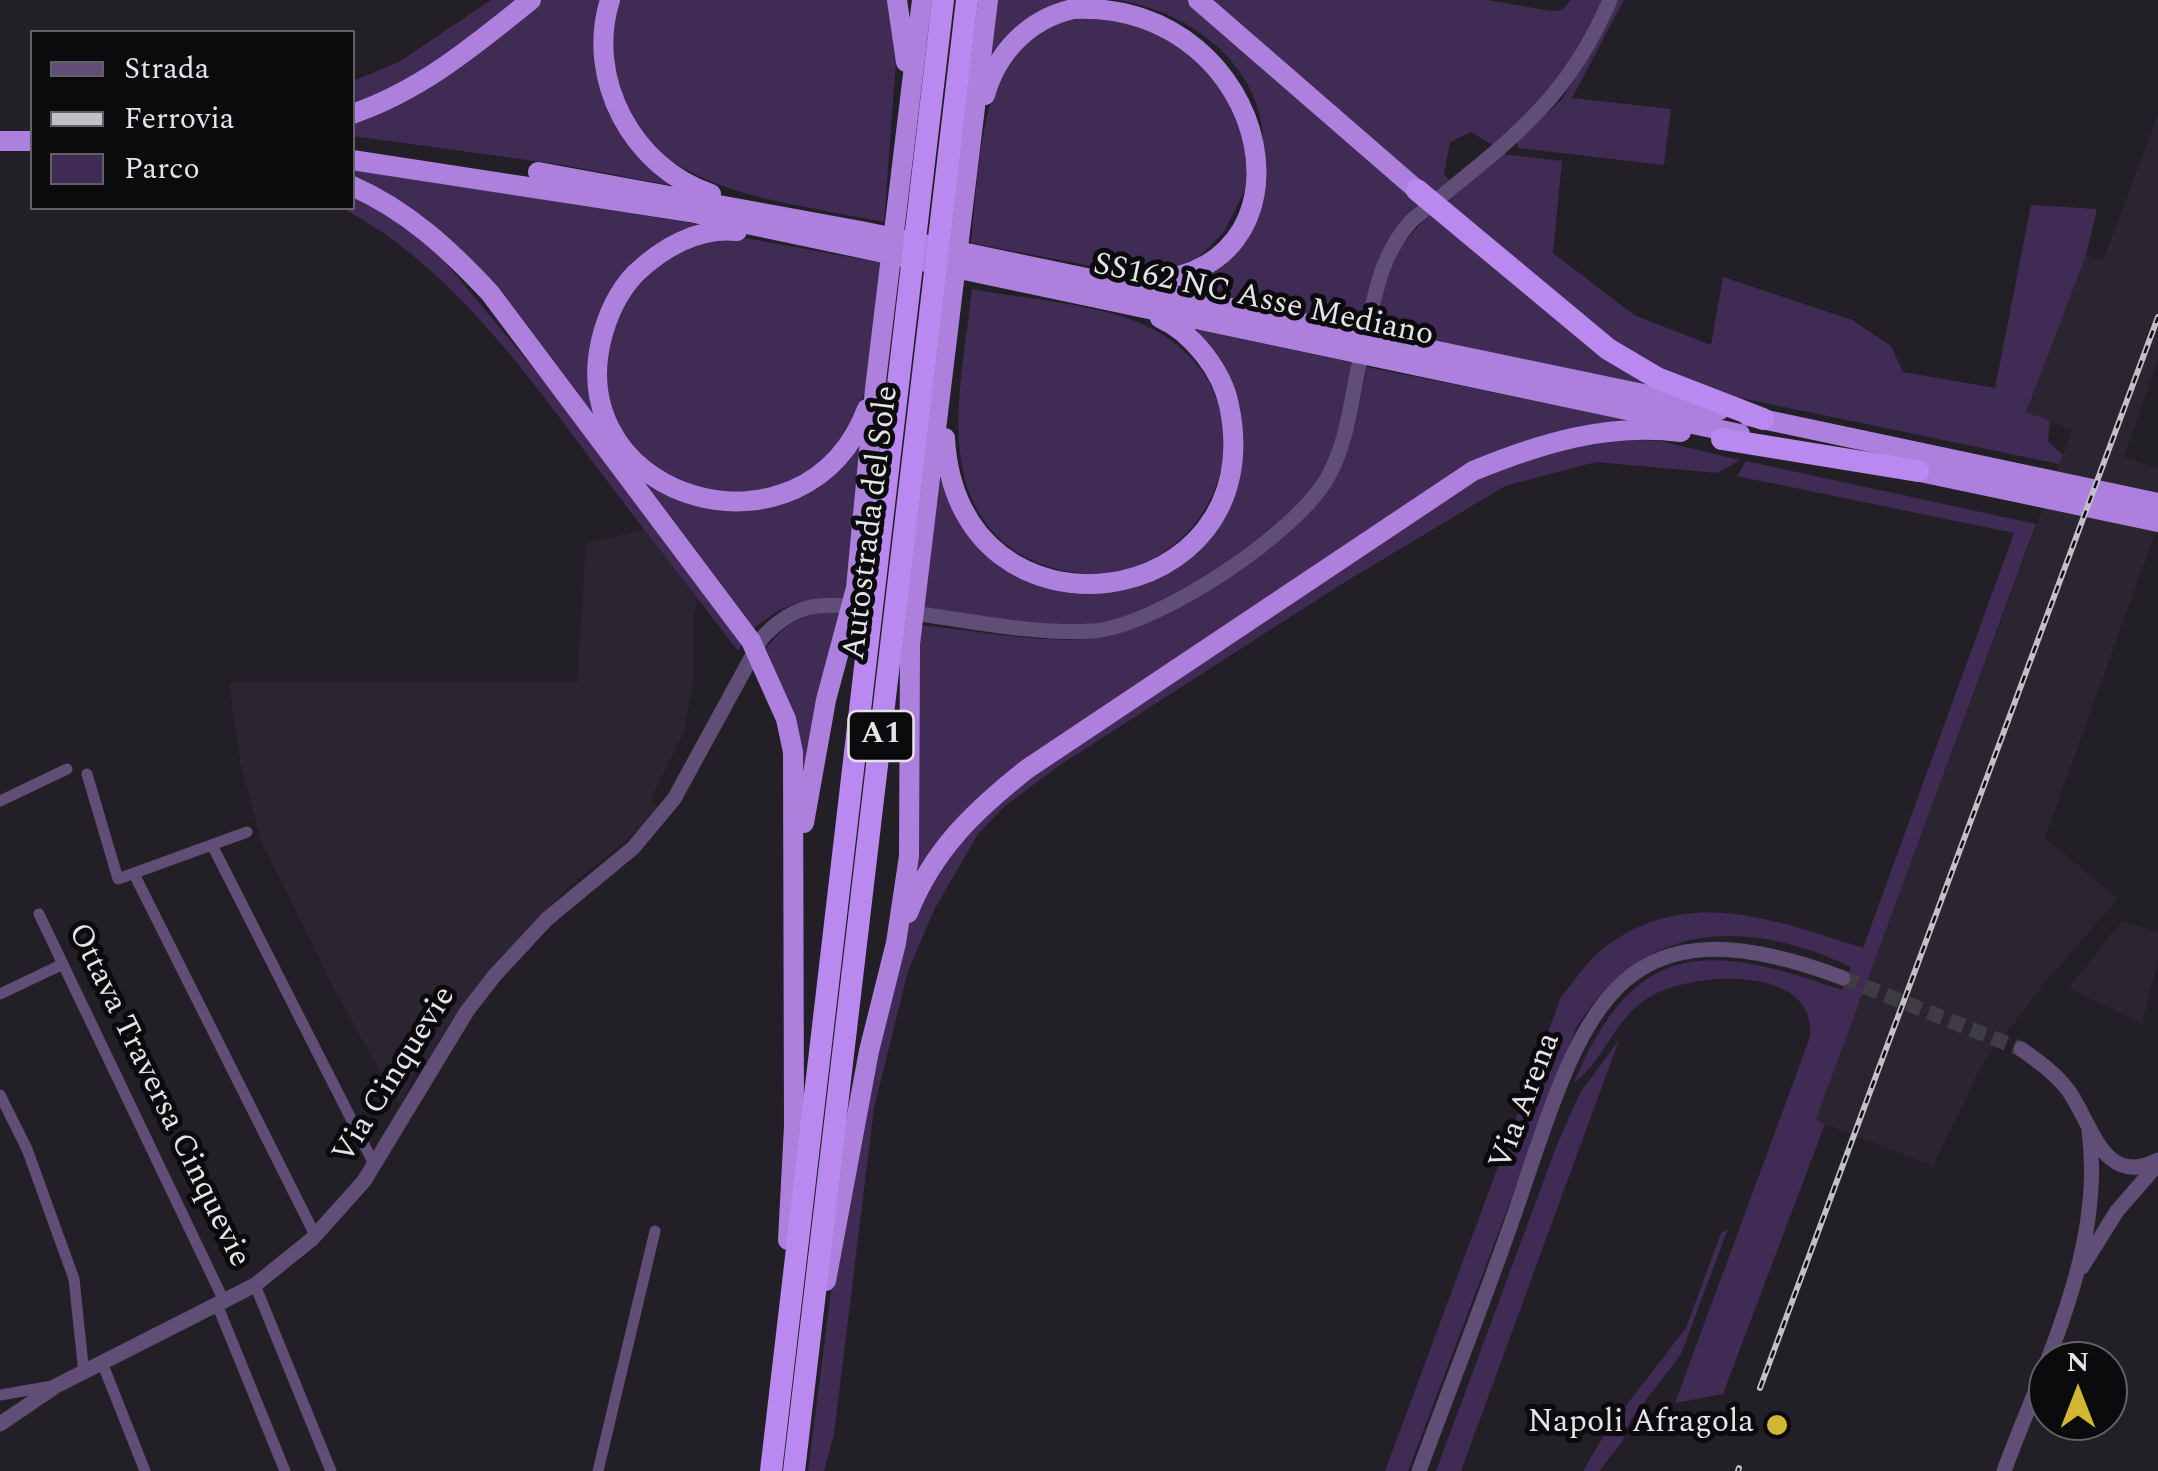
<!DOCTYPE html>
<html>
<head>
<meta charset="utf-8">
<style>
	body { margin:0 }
	#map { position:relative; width:2158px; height:1471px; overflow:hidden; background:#221f26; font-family:Spectral,serif }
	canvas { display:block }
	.legend { position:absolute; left:30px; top:30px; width:325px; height:180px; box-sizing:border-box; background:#0b0a0d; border:2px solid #626165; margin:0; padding:12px 18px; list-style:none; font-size:30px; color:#e5e3e8 }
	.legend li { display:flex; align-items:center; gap:20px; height:50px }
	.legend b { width:50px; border:2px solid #626165 }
	.north { position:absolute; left:2028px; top:1341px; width:100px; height:100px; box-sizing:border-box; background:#0b0a0d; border:2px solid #626165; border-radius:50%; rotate:0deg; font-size:28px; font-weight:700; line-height:40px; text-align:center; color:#e5e3e8 }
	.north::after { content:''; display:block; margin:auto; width:35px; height:45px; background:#d4b635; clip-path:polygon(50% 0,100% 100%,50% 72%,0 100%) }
</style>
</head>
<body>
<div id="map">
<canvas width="2158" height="1471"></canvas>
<ul class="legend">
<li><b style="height:12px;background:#604e76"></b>Strada</li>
<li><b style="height:12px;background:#c2c0c5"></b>Ferrovia</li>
<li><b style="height:28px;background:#402b55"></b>Parco</li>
</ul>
<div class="north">N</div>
</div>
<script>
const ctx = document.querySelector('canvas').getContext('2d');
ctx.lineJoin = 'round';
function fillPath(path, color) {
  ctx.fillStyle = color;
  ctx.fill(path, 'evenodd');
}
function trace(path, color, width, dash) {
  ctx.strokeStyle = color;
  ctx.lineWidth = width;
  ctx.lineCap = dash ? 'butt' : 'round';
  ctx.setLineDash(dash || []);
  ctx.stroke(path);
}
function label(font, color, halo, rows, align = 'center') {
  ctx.font = font + ' Spectral,serif';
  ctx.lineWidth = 10;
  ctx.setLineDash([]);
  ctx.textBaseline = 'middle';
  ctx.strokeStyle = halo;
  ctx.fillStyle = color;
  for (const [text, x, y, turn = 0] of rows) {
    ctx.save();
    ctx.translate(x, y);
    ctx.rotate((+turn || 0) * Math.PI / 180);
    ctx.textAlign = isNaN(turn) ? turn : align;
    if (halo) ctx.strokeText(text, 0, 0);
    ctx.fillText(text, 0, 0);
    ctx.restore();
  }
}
fillPath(new Path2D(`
	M2158,114v247l-34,96 34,11v57l-113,313 73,61 -73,83 -63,83 -49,101 -118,-46 257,-690 -46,-18 58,-158 19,7z
	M644,530l53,68 -4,24 1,57 -10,52 -34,70 9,6 -17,20 -73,60 -46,46 -72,88 -23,40 -10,4 -16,36h-5l-59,-104 -77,-156 -21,-79 -11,-80h348l9,-139z
	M2122,921l36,11v28l-16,64 -73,-36z`), '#2b2531');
fillPath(new Path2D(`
	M491,0h33l-118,84 -53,24v-27l46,-19z
	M542,0h63l-2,88 77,99 -117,-22 -210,-29 -1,-17 72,-29z
	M616,0h274l7,48 -13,174c-135,-27 -300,-37 -268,-222z
	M995,0h108l-27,3 -83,57h-5z
	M1116,0h73l230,204 -32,37 -26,83 -196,-38 55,-25c12,-29 40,-79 43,-108 6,-84 -73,-143 -147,-153z
	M1205,0h283l63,11 11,-1 9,-10h33c-32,69 -54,96 -110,146l-23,-14 -21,10 -6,32 5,6 -19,15z
	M1617,0h7l-52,98 99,11 -7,56 -146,-17 -1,-6 46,-44z
	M1088,11l47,1 81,46 34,86 -5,46 -21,42 -34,34 -47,10 -172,-33c7,-59 8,-169 58,-208 15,-11 42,-16 59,-24z
	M1502,154l60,7 -9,92 81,62 77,30 12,-68 129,43 39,26 12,26 92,16 36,-183 66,4 -11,46 -60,157 24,9 -2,20 15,14 -4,9 -328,-68 -97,-38 -191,-156z
	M352,169l351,56 -97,74 -14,41 4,62 84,96 30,10 44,2 33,-9 50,-32 26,-30 -17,161c-45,-2 -61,2 -96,32l-257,-337 -140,-113z
	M353,194l52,31 32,27 140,169 166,221 -5,9c-45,-59 -91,-117 -136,-177 -73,-97 -150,-208 -260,-266h10z
	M1429,214l242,176 -289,-59 4,-21 -8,-3 17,-54z
	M734,236l149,27 -15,121 -21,53 -41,41 -27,13 -87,1 -60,-42 -21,-39 -8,-43 20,-70 54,-49z
	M972,289c56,11 144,15 191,46 137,87 24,296 -134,224 -34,-16 -59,-51 -66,-88 -12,-57 3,-124 9,-182z
	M1199,330l155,33c-8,34 -11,80 -30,111 -35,54 -155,136 -219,148 -58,11 -126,-6 -183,-15l19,-131c22,75 106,140 188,111 10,-3 27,-6 35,-13 16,-13 28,-38 40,-55 31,-42 47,-63 32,-117 -5,-22 -28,-45 -41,-63z
	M1367,367l263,53 -107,26 -514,327 -100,119 11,-267c54,5 114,18 167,14 62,-5 216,-101 245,-156 20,-36 26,-76 35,-116z
	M1620,439l40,2 80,19 -23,13 -121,-11 -91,24 -165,99 -280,180 -55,41 -27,28 -43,74 -27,63 -34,137 -40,326 -10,37h-16l32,-250 56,-278 34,-64 64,-78 469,-319 108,-39z
	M1746,461l290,63 -220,595 9,5 -102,270 -48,9 135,-366c8,-74 -121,-66 -162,-39 -34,21 -44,63 -74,85 61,-148 137,-139 268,-93l9,-23c-107,-50 -208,-46 -275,61l-168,443h-23l176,-474c13,-15 26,-36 41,-48 84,-65 172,-29 261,-1l151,-415 -277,-57z
	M827,611l17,2 -38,156 -5,-1 -9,-52 -26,-67c17,-24 33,-32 61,-38z
	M1619,1040l-158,431h-25l122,-329 22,-49z
	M1728,1229l-47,125 -51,67 -8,21 -23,29h-16l24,-41 79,-102 35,-95z`), '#402b55');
trace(new Path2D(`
	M1843,978l178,71`), '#3f3c43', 15, [15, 8]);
trace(new Path2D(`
	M87,774l31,105 129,-47
	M0,801l67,-32
	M212,845l162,319
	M134,874l181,361
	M39,914l186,389
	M0,994l63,-30
	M0,1095l27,54 47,130 10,95
	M255,1285l76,186
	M218,1307l67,164
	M103,1365l42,106
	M0,1395l52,-9
	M598,1471l57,-240`), '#604e76', 11);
trace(new Path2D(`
	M1368,325c9,-40 15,-72 43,-104 87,-73 152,-111 199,-221
	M903,612c62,7 128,23 190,19 65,-5 206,-99 236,-156 18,-33 22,-74 30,-110
	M2021,1049c17,12 34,24 47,41 24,33 35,99 90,70
	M2082,1267l35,-56 40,-46
	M0,1424l56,-38 199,-101 57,-46 52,-58 103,-170 28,-36 52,-56 86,-71 41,-49 88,-161c30,-33 56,-36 99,-31
	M1419,1471c35,-95 73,-189 105,-285 62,-185 98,-291 319,-208
	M2004,1471c40,-108 101,-223 85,-340`), '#604e76', 15);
trace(new Path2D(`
	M610,0c-25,79 23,168 101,194
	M897,0l9,62
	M1198,0l219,190
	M985,95c12,-43 44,-76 88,-86 203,-9 259,277 58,272
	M352,114c70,-24 123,-69 179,-114
	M0,141h32
	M352,160l338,52 1050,222
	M538,172l323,59 859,179
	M352,186c55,24 98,64 138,107l261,348 35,78 7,33 1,374 -6,114
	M737,231c-39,-4 -75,17 -102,43 -18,19 -28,42 -34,67 -37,161 204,230 266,68
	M1748,416l410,87
	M945,438c12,220 329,177 284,-33 -7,-34 -37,-73 -69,-87
	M1906,469l252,53
	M804,823l22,-123 30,-112 19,-199 47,-389
	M908,913c25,-63 66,-102 119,-144l446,-298c68,-28 134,-48 208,-39
	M826,1281l43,-230 27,-108 13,-87 1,-212 78,-644`), '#ae80de', 20);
trace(new Path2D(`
	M1417,190l191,159 49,29 106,41
	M1722,439l196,32
	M771,1471l172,-1471
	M794,1471l173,-1471`), '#ba89ef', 22);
const rail = new Path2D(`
	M1760,1388l398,-1071
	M1738,1471l1,-3`);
trace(rail, '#c2c0c5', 6);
trace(rail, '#0b0a0d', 2.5, [8]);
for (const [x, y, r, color] of [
	[1777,1425,12,"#d4b635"]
]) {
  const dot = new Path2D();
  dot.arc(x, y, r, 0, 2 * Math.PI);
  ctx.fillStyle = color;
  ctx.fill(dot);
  trace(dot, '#0b0a0d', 4);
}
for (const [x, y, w] of [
	[881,736,65]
]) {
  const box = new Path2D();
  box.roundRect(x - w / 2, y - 25, w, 50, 8);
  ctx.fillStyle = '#0b0a0d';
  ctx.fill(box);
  trace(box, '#e5e3e8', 2.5);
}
label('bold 30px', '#e5e3e8', null, [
	["A1",881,736]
]);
label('32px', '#e5e3e8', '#0b0a0d', [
	["SS162 NC Asse Mediano",1263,302,12],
	["Autostrada del Sole",873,523,-83],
	["Via Cinquevie",396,1076,-58],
	["Ottava Traversa Cinquevie",157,1096,64],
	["Via Arena",1527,1102,-69]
]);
label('32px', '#e5e3e8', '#0b0a0d', [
	["Napoli Afragola",1754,1425]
], 'right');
</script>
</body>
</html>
